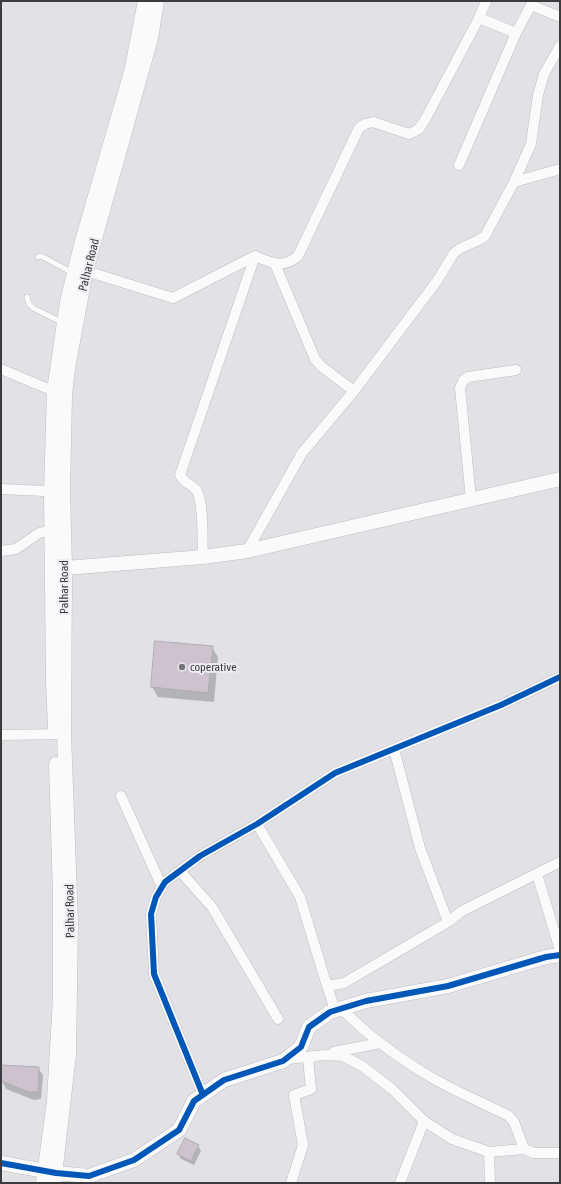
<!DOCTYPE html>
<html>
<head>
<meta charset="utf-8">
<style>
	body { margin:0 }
	#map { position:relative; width:561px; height:1184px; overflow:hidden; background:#e1e1e6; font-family:"Asap Condensed",sans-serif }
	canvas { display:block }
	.frame { position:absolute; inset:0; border:2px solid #3c3c3e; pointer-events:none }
</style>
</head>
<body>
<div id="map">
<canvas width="561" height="1184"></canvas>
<div class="frame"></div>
</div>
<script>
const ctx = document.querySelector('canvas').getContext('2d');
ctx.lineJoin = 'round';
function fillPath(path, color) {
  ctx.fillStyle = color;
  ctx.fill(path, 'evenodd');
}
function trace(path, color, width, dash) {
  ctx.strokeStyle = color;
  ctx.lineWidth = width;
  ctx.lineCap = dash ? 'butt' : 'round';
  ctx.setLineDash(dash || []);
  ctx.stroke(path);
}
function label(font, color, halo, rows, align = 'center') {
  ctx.font = font + ' "Asap Condensed",sans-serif';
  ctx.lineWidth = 4;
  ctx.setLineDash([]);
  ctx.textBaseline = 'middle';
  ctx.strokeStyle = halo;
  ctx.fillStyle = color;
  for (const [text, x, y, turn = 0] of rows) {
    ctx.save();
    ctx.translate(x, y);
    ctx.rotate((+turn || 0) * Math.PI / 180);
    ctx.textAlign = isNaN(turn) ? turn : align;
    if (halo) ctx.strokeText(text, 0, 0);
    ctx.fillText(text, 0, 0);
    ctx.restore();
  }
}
fillPath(new Path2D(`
	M212,647l6,10 -4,45 -56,-5 -6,-10z
	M38,1068l5,7 -2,24 -7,1 -28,-11 -4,-8z
	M198,1146l3,5 -7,14 -13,-6 -3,-5z`), '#0003');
const building = new Path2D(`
	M155,641l58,5 -5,47 -57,-6z
	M1,1065l38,2 -1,25h-9l-28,-11z
	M185,1138l14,7 -8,16 -14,-7z`);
fillPath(building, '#cdc2ce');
trace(building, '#aeaeb1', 1);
const lane = new Path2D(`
	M38,257l2,-1 3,1 30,16
	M27,297l2,7 4,4 30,15`);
const street = new Path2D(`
	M479,18l37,15 15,-28 29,12
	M459,165l57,-132
	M514,182l46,-13
	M275,264l40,95 7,8 32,24
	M86,271l87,27 82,-42c16,7 28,13 43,0l61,-128 6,-4 8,-2 36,12 10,-5 7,-11 53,-100 7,-17
	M1,369l57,24
	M1,489l44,2 12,-1
	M471,499l-11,-111 3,-7 5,-4 48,-7
	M1,551l15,-2 23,-16 13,-3
	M247,551l55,-98 52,-62 83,-110 17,-28 7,-5 18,-8 6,-4 29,-54 17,-38 7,-49 6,-21 16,-28
	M203,557c-1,-16 1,-53 -6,-66 -4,-7 -12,-6 -17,-16l75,-219
	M1,735l63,-1
	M394,749l26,99 28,74
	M121,796l41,91
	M257,824l43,73 27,89
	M180,871l32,36 66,112
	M537,874l23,76
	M341,1008c26,27 56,49 88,68 25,15 54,27 80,40l5,6 10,27 10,4h26
	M335,1010l-8,-24 17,-3 104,-61 14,-11 98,-49
	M334,1052l46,-9
	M287,1059l38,-4 18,1 19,10 30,23 32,32 -24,62
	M203,1095l-49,-121 -3,-60 5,-17 9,-15 35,-26 57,-32 78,-51 166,-68 59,-28
	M424,1121l28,18 37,13 1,31
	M489,1152l35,-3
	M291,1183l12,-38 -9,-50 17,-6 -3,-31 5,-1`);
const secondary = new Path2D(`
	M65,568l138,-11 44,-6 313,-72
	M55,728l-2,-47 -2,-190 3,-100 13,-89 15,-61 49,-169 14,-71
	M1,1163l55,10 33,3 45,-16 45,-30 15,-29 30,-21 59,-19 18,-14 8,-20 21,-15 36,-11 82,-15 98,-29 14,-2
	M43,1183l11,-82 6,-103v-104l-4,-130
	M54,1183l15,-129 2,-130 -7,-190 1,-166 -2,-78 2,-95 3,-27 18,-97 65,-233 6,-37`);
trace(lane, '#bfbfc2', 6);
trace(street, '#bfbfc2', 11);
trace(secondary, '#bfbfc2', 15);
trace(lane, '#fafafb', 5);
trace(street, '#fafafb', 10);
trace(secondary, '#fafafb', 14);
trace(new Path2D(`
	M203,1095l-49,-121 -3,-60 5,-17 9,-15 35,-26 57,-32 78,-51 166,-68 59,-28
	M1,1163l55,10 33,3 45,-16 45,-30 15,-29 30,-21 59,-19 18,-14 8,-20 21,-15 36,-11 82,-15 98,-29 14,-2`), '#0057b8', 6);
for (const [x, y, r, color] of [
	[182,667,4,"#767679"]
]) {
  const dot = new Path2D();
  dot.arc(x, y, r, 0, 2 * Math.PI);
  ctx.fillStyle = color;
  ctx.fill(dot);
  trace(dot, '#eeedf4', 1.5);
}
label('12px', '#3c3c3e', '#eeedf4', [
	["Palhar Road",89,265,-76],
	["Palhar Road",64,587,-90],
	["Palhar Road",70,911,-91]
]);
label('12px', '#3c3c3e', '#eeedf4', [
	["coperative",190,667]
], 'left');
</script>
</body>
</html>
